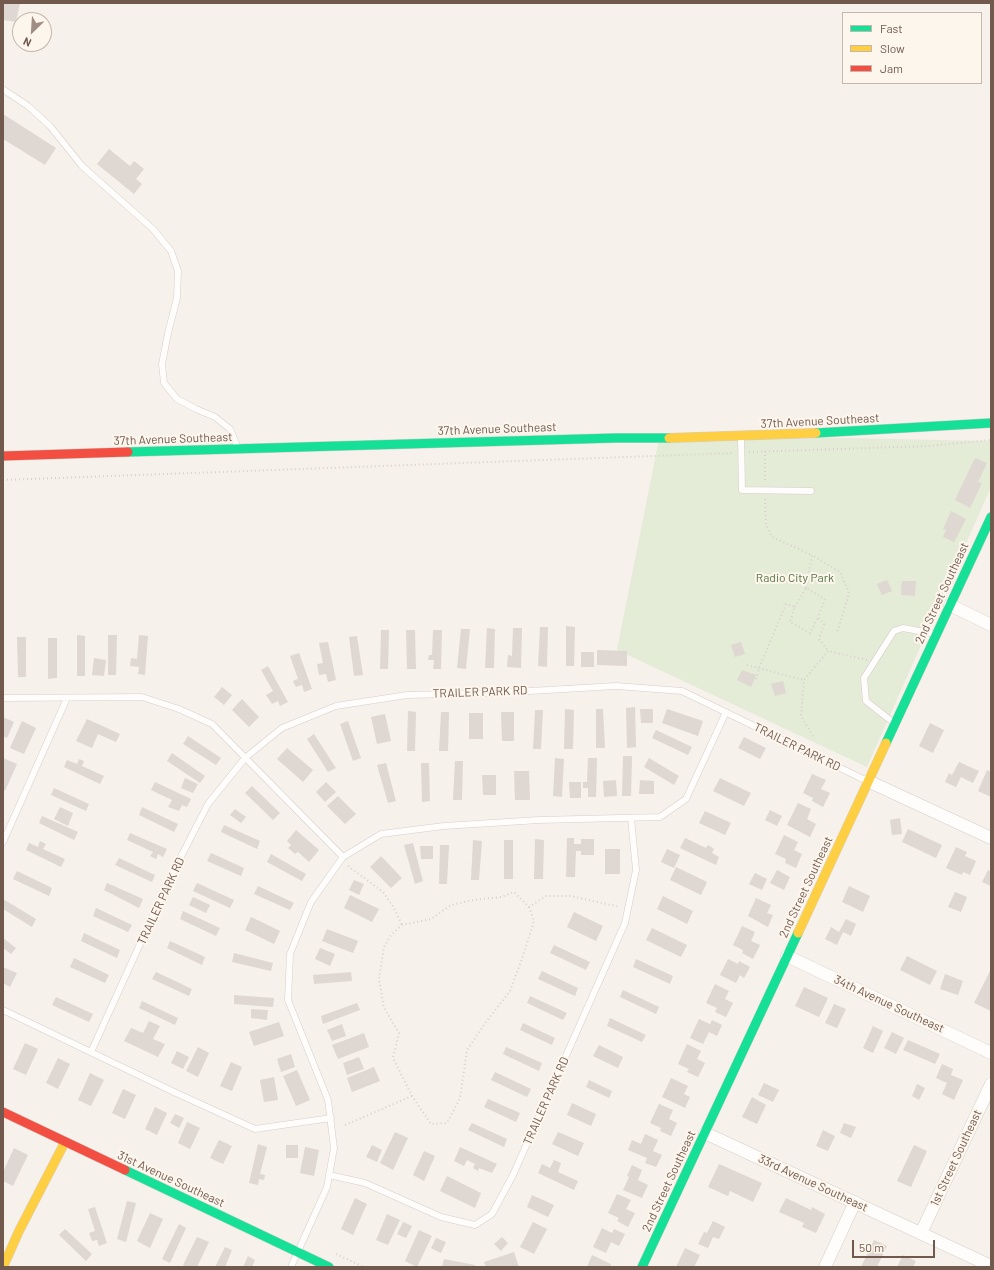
<!DOCTYPE html>
<html>
<head>
<meta charset="utf-8">
<style>
	body { margin:0 }
	#map { position:relative; width:994px; height:1270px; overflow:hidden; background:#f6f1eb; font-family:Barlow,sans-serif }
	canvas { display:block }
	.frame { position:absolute; inset:0; border:4px solid #71594e; pointer-events:none }
	.legend { position:absolute; left:842px; top:12px; width:140px; height:72px; box-sizing:border-box; background:#fdf6ed; border:1px solid #c5b7ad; margin:0; padding:5px 7px; list-style:none; font-size:12px; color:#71594e }
	.legend li { display:flex; align-items:center; gap:8px; height:20px }
	.legend b { width:20px; border:1px solid #c5b7ad }
	.north { position:absolute; left:12px; top:12px; width:40px; height:40px; box-sizing:border-box; background:#fdf6ed; border:1px solid #c5b7ad; border-radius:50%; rotate:205deg; font-size:11px; font-weight:700; line-height:16px; text-align:center; color:#71594e }
	.north::after { content:''; display:block; margin:auto; width:14px; height:18px; background:#a08e85; clip-path:polygon(50% 0,100% 100%,50% 72%,0 100%) }
	.scale { position:absolute; left:852px; top:1240px; width:83px; height:18px; box-sizing:border-box; border:2px solid #71594e; border-top:0; padding-left:5px; font-size:12px; line-height:14px; white-space:nowrap; color:#71594e; -webkit-text-stroke:3px #fdf6ed; paint-order:stroke }
</style>
</head>
<body>
<div id="map">
<canvas width="994" height="1270"></canvas>
<div class="frame"></div>
<ul class="legend">
<li><b style="height:5px;background:#16e098"></b>Fast</li>
<li><b style="height:5px;background:#ffcf43"></b>Slow</li>
<li><b style="height:5px;background:#f24e42"></b>Jam</li>
</ul>
<div class="north">N</div>
<div class="scale">50 m</div>
</div>
<script>
const ctx = document.querySelector('canvas').getContext('2d');
ctx.lineJoin = 'round';
function fillPath(path, color) {
  ctx.fillStyle = color;
  ctx.fill(path, 'evenodd');
}
function trace(path, color, width, dash) {
  ctx.strokeStyle = color;
  ctx.lineWidth = width;
  ctx.lineCap = dash ? 'butt' : 'round';
  ctx.setLineDash(dash || []);
  ctx.stroke(path);
}
function label(font, color, halo, rows, align = 'center') {
  ctx.font = font + ' Barlow,sans-serif';
  ctx.lineWidth = 4;
  ctx.setLineDash([]);
  ctx.textBaseline = 'middle';
  ctx.strokeStyle = halo;
  ctx.fillStyle = color;
  for (const [text, x, y, turn = 0] of rows) {
    ctx.save();
    ctx.translate(x, y);
    ctx.rotate((+turn || 0) * Math.PI / 180);
    ctx.textAlign = isNaN(turn) ? turn : align;
    if (halo) ctx.strokeText(text, 0, 0);
    ctx.fillText(text, 0, 0);
    ctx.restore();
  }
}
fillPath(new Path2D(`
	M741,436l250,5v46l-124,280 -250,-117 42,-211z`), '#e4ebd7');
fillPath(new Path2D(`
	M3,3h17l-4,19 -13,-2z
	M3,114l53,34 -11,17 -42,-26z
	M109,149l21,17 4,-5 10,8 -8,10 6,5 -8,10 -37,-30z
	M975,458l12,5 -9,19 4,1 -12,25 -15,-8z
	M951,511l15,8 -12,23 -11,-5 3,-7 -3,-1z
	M887,580l5,11 -10,4 -5,-11z
	M902,581h14l-1,15 -14,-1z
	M566,626l9,1 -1,39h-8z
	M540,627h8l-1,40 -9,-1z
	M487,628l8,1 -1,39h-9z
	M513,628h9l-1,40 -14,-1 1,-12 4,1z
	M461,629h9l-4,40 -9,-1z
	M381,630h8l-1,39h-8z
	M406,630h9l1,39h-9z
	M433,630h9l-1,39h-8l1,-9h-6l1,-5h3z
	M77,635l8,1v40h-8z
	M108,635h9l-1,40h-8z
	M139,635l9,1 -3,39 -7,-1 1,-7 -9,-1 1,-8 6,1z
	M357,636l6,39 -9,1 -5,-39z
	M17,637h9v40h-8z
	M48,638h9v40l-9,1z
	M328,642l8,38 -8,2 -2,-8 -7,1 -2,-11 6,-1 -4,-20z
	M741,642l4,12 -10,3 -4,-12z
	M597,650l30,1v15l-30,-1z
	M581,652h13v15h-13z
	M299,653l13,36 -8,3 -2,-7 -6,2 -3,-6 5,-2 -8,-23z
	M94,658l12,2 -2,16 -12,-1z
	M268,666l20,36 -8,4 -2,-5 -6,3 -6,-9 7,-4 -12,-21z
	M742,670l14,5 -5,12 -14,-7z
	M783,681l3,12 -11,3 -4,-12z
	M222,687l10,8 -8,10 -10,-8z
	M242,699l17,18 -10,10 -17,-17z
	M635,707l1,40 -9,1 -1,-40z
	M565,709l9,1 -1,39h-9z
	M596,709h7l2,39h-9z
	M640,709h13v14h-12z
	M667,709l36,12 -5,15 -36,-13z
	M535,710h8l-2,39h-8z
	M408,711l8,1 -1,39h-8z
	M441,712h8l-1,39h-9z
	M501,712h13v29h-12z
	M469,713h14v26h-14z
	M385,714l6,27 -14,3 -6,-27z
	M3,717l11,5 -7,16 -4,-2z
	M87,719l33,15 -4,8 -18,-8 -6,14 -16,-7z
	M22,721l14,7 -12,26 -14,-6z
	M348,721l13,37 -8,3 -13,-37z
	M930,723l14,7 -11,23 -14,-7z
	M656,730l36,17 -4,8 -36,-17z
	M314,734l22,34 -8,4 -21,-33z
	M188,736l33,22 -5,7 -33,-21z
	M744,737l22,11 -6,11 -22,-11z
	M287,748l26,22 -10,12 -26,-23z
	M172,753l33,23 -5,7 -33,-22z
	M623,756h9l-1,40h-9z
	M3,758l14,6 -12,27 -2,-1z
	M555,758l9,1 -2,38 -9,-1z
	M588,758h9l-1,39h-8v-9h-5v-6h4z
	M649,758l30,18 -5,9 -30,-18z
	M79,759l5,2 -2,5 22,10 -4,8 -36,-17 3,-7 10,4z
	M455,761h8l-1,39h-9z
	M959,762l20,9 -6,12 -12,-6 -5,10 -11,-5 4,-9 3,2z
	M386,763l10,38 -8,2 -11,-38z
	M421,763h8l1,38 -8,1z
	M987,770l4,2v25l-13,-6z
	M514,771h15l1,29h-15z
	M812,774l14,6 -5,9 9,4 -7,14 -11,-6 1,-3 -10,-5z
	M482,775h14v20h-13z
	M185,778l13,6 -5,9 -12,-5z
	M720,778l31,15 -7,13 -31,-15z
	M616,780l1,16 -13,1 -1,-16z
	M640,780l14,1v13h-15z
	M155,782l36,17 -4,8 -5,-2 -3,6 -11,-4 4,-7 -21,-10z
	M326,782l10,10 -11,10 -9,-10z
	M569,782h12v16h-11z
	M252,786l28,27 -7,7 -28,-27z
	M54,788l35,16 -3,7 -35,-16z
	M338,796l18,18 -11,10 -18,-18z
	M798,803l13,6 -4,10 9,5 -6,13 -23,-12z
	M60,807l13,6 -5,13 -14,-7z
	M142,807l36,17 -4,8 -35,-17z
	M235,809l11,8 -5,6 -11,-8z
	M770,810l12,6 -5,10 -12,-6z
	M705,811l26,12 -6,12 -26,-12z
	M42,816l36,16 -4,8 -35,-17z
	M900,818l2,16 -10,1 -2,-15z
	M224,825l36,16 -3,8 -36,-17z
	M908,829l34,16 -6,13 -34,-16z
	M296,830l23,20 -10,12 -11,-10 -3,2 -7,-6 3,-3 -4,-4z
	M130,833l37,16 -4,8 -5,-3 -2,5 -6,-3 3,-4 -26,-12z
	M784,835l14,7 -4,8 8,4 -6,14 -11,-5 1,-4 -11,-5z
	M567,838h7v6h7v-5h13v16h-13v-4h-5l-1,26h-9z
	M685,838l21,10 2,-3 6,4 -2,4 7,4 -3,8 -36,-17z
	M535,839l9,1 -1,39h-9z
	M473,840l9,1 -3,39h-8z
	M504,840h9v39h-9z
	M40,841l6,3 -3,5 22,10 -4,8 -35,-17 3,-7 9,4z
	M413,843l10,38 -8,3 -11,-39z
	M440,845h9l-2,39h-8z
	M420,846h13v13h-12z
	M956,847l11,5 -2,4 11,5 -6,14 -7,-3 -1,3 -16,-7z
	M605,849h15v25h-15z
	M667,849l13,6 -6,13 -13,-6z
	M211,853l33,15 -3,8 -34,-15z
	M271,854l35,20 -4,7 -35,-19z
	M381,856l21,22 -11,10 -21,-21z
	M119,858l36,17 -3,7 -37,-17z
	M676,867l31,15 -6,13 -31,-15z
	M777,870l13,7 -6,13 -14,-7z
	M988,870l3,2v14l-9,-4z
	M17,871l35,17 -3,8 -36,-17z
	M755,873l12,6 -5,11 -13,-6z
	M354,880l10,4 -5,11 -10,-5z
	M107,883l36,16 -4,9 -35,-18z
	M197,883l37,17 -4,8 -37,-17z
	M258,886l36,17 -4,7 -36,-16z
	M849,886l21,10 -7,16 -21,-10z
	M955,892l12,5 -6,15 -13,-5z
	M350,895l29,14 -7,13 -28,-14z
	M663,896l30,15 -6,13 -30,-15z
	M193,897l17,8 -4,8 -17,-8z
	M756,898l15,7 -4,8 6,2 -5,12 -20,-11z
	M3,899l33,20 -4,8 -29,-18z
	M96,908l36,17 -4,7 -35,-16z
	M183,911l37,17 -4,8 -36,-17z
	M574,912l29,14 -7,15 -29,-14z
	M251,917l29,14 -6,13 -29,-14z
	M846,919l10,5 -5,12 -8,-4 -6,13 -12,-6 6,-12 8,5z
	M742,926l13,6 -4,9 9,4 -7,14 -11,-6 1,-3 -10,-5z
	M652,928l35,17 -6,12 -35,-17z
	M327,929l31,12 -5,12 -31,-12z
	M84,933l36,17 -3,8 -36,-17z
	M3,938l13,10 -5,6 -8,-6z
	M170,941l35,16 -3,8 -35,-17z
	M554,945l36,17 -4,8 -36,-17z
	M320,948l15,6 -5,12 -15,-7z
	M234,953l39,10 -2,8 -39,-9z
	M907,956l30,15 -7,14 -30,-15z
	M74,958l35,17 -4,8 -35,-16z
	M636,959l37,17 -3,8 -37,-17z
	M728,959l10,5 1,-3 11,6 -6,11 -4,-3 -4,8 -16,-8z
	M3,967l14,6 -7,14 -7,-4z
	M991,969v42l-17,-8z
	M542,971l36,17 -3,8 -37,-17z
	M156,972l36,17 -3,7 -37,-17z
	M351,972l1,9 -38,3 -1,-9z
	M945,974l18,7 -5,14 -18,-6z
	M715,984l14,7 -4,8 8,4 -7,14 -11,-5 2,-4 -11,-5z
	M804,987l24,11 -9,19 -24,-11z
	M623,990l36,17 -3,7 -36,-17z
	M234,995l40,3 -1,9 -39,-3z
	M530,996l37,17 -4,7 -36,-17z
	M56,997l37,17 -4,8 -37,-17z
	M142,1001l36,17 -3,7 -36,-17z
	M357,1003l3,7 -37,14 -2,-8z
	M834,1004l12,5 -9,19 -12,-5z
	M251,1009l17,1 -1,10 -16,-2z
	M610,1018l36,17 -4,7 -35,-16z
	M699,1019l11,5 2,-4 10,5 -5,11 -8,-4 -6,12 -13,-6z
	M149,1021l11,5 -7,13 12,5 -7,13 -34,-16 7,-13 12,5z
	M279,1022l5,14 -30,10 -5,-14z
	M523,1023l32,15 -3,7 -32,-15z
	M342,1024l4,12 -14,5 -5,-11z
	M873,1026l10,5 -10,22 -10,-5z
	M892,1032l12,6 -8,16 -12,-6z
	M364,1033l5,14 -31,12 -6,-14z
	M908,1040l32,14 -5,10 -32,-14z
	M25,1043l13,6 -12,26 -13,-6z
	M687,1044l14,7 -4,8 8,4 -7,14 -11,-5 2,-3 -11,-5z
	M599,1045l24,12 -5,11 -25,-12z
	M198,1047l11,6 -11,24 -12,-6z
	M506,1047l36,16 -3,8 -36,-17z
	M177,1051l12,6 -6,12 -12,-6z
	M291,1054l4,13 -14,5 -4,-13z
	M359,1057l5,12 -17,6 -4,-12z
	M58,1058l12,6 -12,25 -12,-6z
	M231,1062l11,5 -10,24 -12,-5z
	M942,1064l11,5 -2,6 12,5 -9,20 -12,-6 5,-11 -11,-5z
	M374,1067l6,14 -28,11 -5,-14z
	M297,1070l13,30 -14,6 -13,-30z
	M495,1072l36,17 -4,8 -36,-17z
	M90,1073l14,7 -13,26 -13,-6z
	M274,1077l4,23 -14,2 -4,-22z
	M671,1078l17,8 -4,8 6,3 -5,11 -23,-11z
	M589,1080l23,11 -3,7 -23,-11z
	M764,1083l15,7 -6,12 -15,-7z
	M917,1084l8,4 -6,12 -7,-4z
	M123,1089l13,6 -11,24 -13,-6z
	M752,1097l14,8 -9,19 -15,-7z
	M488,1099l32,14 -4,9 -32,-15z
	M572,1103l24,11 -5,12 -24,-11z
	M659,1104l14,6 -4,9 8,4 -6,13 -11,-5 1,-3 -11,-5z
	M155,1107l12,6 -10,22 -12,-6z
	M175,1114l9,4 -5,10 -9,-5z
	M187,1122l13,6 -10,21 -12,-6z
	M472,1123l35,16 -3,8 -36,-17z
	M844,1123l12,4 -5,11 -11,-5z
	M823,1130l12,6 -7,15 -12,-5z
	M395,1132l13,6 -15,32 -13,-7z
	M558,1132l26,11 -6,13 -26,-12z
	M645,1134l13,6 -5,11 9,4 -6,12 -11,-4 2,-5 -19,-8 4,-10 9,4z
	M219,1140l13,6 -9,18 -13,-6z
	M258,1144l9,3 -7,27 5,1 -1,5 -5,-1 -1,6 -9,-2z
	M286,1145h12v13h-12z
	M372,1145l10,5 -5,12 -11,-5z
	M914,1145l13,6 -16,36 -14,-6z
	M305,1147l14,3 -5,26 -14,-3z
	M460,1147l37,17 -5,9 -13,-5 -1,3 -5,-3 2,-4 -8,-4 -3,6 -10,-5z
	M14,1148l14,7 -15,31 -10,-5v-9z
	M424,1151l11,5 -11,25 -11,-6z
	M554,1160l7,3 -3,9 20,9 -4,9 -36,-17 4,-9 8,4z
	M719,1164l43,19 -9,19 -23,-11 -2,5 -20,-9z
	M632,1165l10,5 -4,10 10,5 -6,13 -19,-8 6,-13 -2,-1z
	M447,1176l34,17 -6,15 -35,-17z
	M617,1194l14,6 -5,9 9,4 -7,14 -11,-6 2,-3 -11,-5z
	M532,1195l22,10 -6,12 -21,-10z
	M355,1198l12,6 -14,31 -12,-6z
	M786,1198l25,12 1,-3 13,7 -9,19 -14,-6 2,-4 -25,-11z
	M127,1201l9,2 -10,39 -9,-3z
	M95,1207l12,36 -8,3 -2,-6 -5,1 -3,-8 6,-2 -7,-22z
	M150,1213l13,6 -13,29 -13,-7z
	M387,1214l13,6 -12,25 -12,-5z
	M713,1221l12,6 -6,12 -6,-2 -5,11 -10,-4 6,-12 3,1z
	M403,1222l9,4 -6,12 -9,-4z
	M533,1222l14,7 -13,25 -14,-7z
	M179,1224l7,4 -16,35 -8,-4z
	M602,1228l10,5 2,-4 11,5 -6,12 -8,-4 -5,11 -13,-6z
	M65,1229l27,25 -6,7 -27,-26z
	M419,1230l13,6 -15,31 -12,-6z
	M197,1237l12,5 -12,25h-10l-4,-2z
	M502,1237l6,6 -7,8 -7,-7z
	M436,1238l10,4 -5,11 -10,-5z
	M874,1240l13,6 -10,21h-16z
	M225,1247l7,3 -7,17h-10z
	M685,1248l15,7 -6,12h-18z
	M514,1252l5,15h-33l-2,-5z
	M592,1255l19,9 -1,3h-23z
	M903,1255l13,6 -3,6h-16z
	M248,1256l7,4 -3,7h-9z
	M444,1259l31,6v2h-33z`), '#dfd7d1');
const lane = new Path2D(`
	M4,90l24,16 22,20 32,40 71,63 18,22 7,20 -1,27 -9,35 -6,31 2,19 13,16 19,10 19,8 15,12 8,19
	M741,438l1,52 69,1
	M3,698l139,-1 37,12 33,15 131,133
	M894,723l-28,-22 -2,-23 30,-47 9,-3 32,6
	M3,842l64,-144
	M3,1010l171,82 81,37 76,-11
	M91,1052l79,-174 38,-74 37,-46 37,-30 54,-22 71,-11 89,-2 120,-7 66,5 185,90
	M329,1175l36,8 76,34 34,8 17,-11 21,-39 112,-252 11,-53 -5,-52
	M291,1267l36,-80 7,-39 -6,-48 -40,-100 2,-46 21,-52 32,-45 38,-23 63,-8 95,-6 121,-3 26,-18 40,-87`);
const street = new Path2D(`
	M950,605l41,20
	M868,781l123,57
	M787,956l204,97
	M705,1133l286,133
	M921,1233l70,-149
	M825,1267l30,-65`);
const fast = new Path2D(`
	M816,433l175,-10
	M128,452l487,-14h54
	M886,743l105,-226
	M125,1170l204,97
	M642,1267l156,-334`);
const slow = new Path2D(`
	M669,438l147,-5
	M798,933l88,-190
	M3,1267l16,-36 46,-89`);
const jam = new Path2D(`
	M3,456l125,-4
	M3,1112l122,58`);
trace(lane, '#d5cec9', 7);
trace(street, '#d5cec9', 13);
trace(fast, '#d4cdc8', 10);
trace(slow, '#d4cdc8', 10);
trace(jam, '#d4cdc8', 10);
trace(new Path2D(`
	M765,451v32
	M749,452l180,-6 62,-6
	M3,480l731,-27
	M765,499l1,26 6,12 40,18
	M806,588l6,-33 28,17 9,21 -12,40
	M795,607l11,-19 19,11 -7,18
	M747,665l57,15
	M756,679l3,-11 27,-64 9,3 -5,15 20,11 8,-16 6,7 -5,15 9,12
	M813,736l-12,-20 3,-36 24,-29 39,9
	M348,866l35,26 11,16 8,17
	M529,907l5,14 -12,38 -12,32 -24,31 -19,28 -7,48 -13,25 -16,1 -19,-28 -19,-38 6,-25 -15,-25 -5,-29 5,-32 7,-12 11,-10 29,-6 20,-14 22,-5 28,-3 13,-5 15,15 17,-11h25l49,11
	M345,1125l67,-29
	M336,1254l28,13`), '#d7d0cb', 2, [1, 3]);
trace(lane, '#fefdfc', 6);
trace(street, '#fefdfc', 12);
trace(fast, '#16e098', 9);
trace(slow, '#ffcf43', 9);
trace(jam, '#f24e42', 9);
label('12px', '#71594e', '#fdf6ed', [
	["37th Avenue Southeast",820,421,-3],
	["37th Avenue Southeast",497,429,-2],
	["37th Avenue Southeast",173,439,-2],
	["2nd Street Southeast",942,593,-65],
	["TRAILER PARK RD",480,692,-2],
	["TRAILER PARK RD",797,747,26],
	["2nd Street Southeast",806,887,-65],
	["TRAILER PARK RD",161,901,-65],
	["34th Avenue Southeast",889,1004,25],
	["TRAILER PARK RD",546,1101,-66],
	["1st Street Southeast",956,1158,-65],
	["31st Avenue Southeast",171,1179,25],
	["2nd Street Southeast",669,1181,-65],
	["33rd Avenue Southeast",813,1183,25]
]);
label('12px', '#567647', '#fdf6ed', [
	["Radio City Park",795,578]
]);
</script>
</body>
</html>
